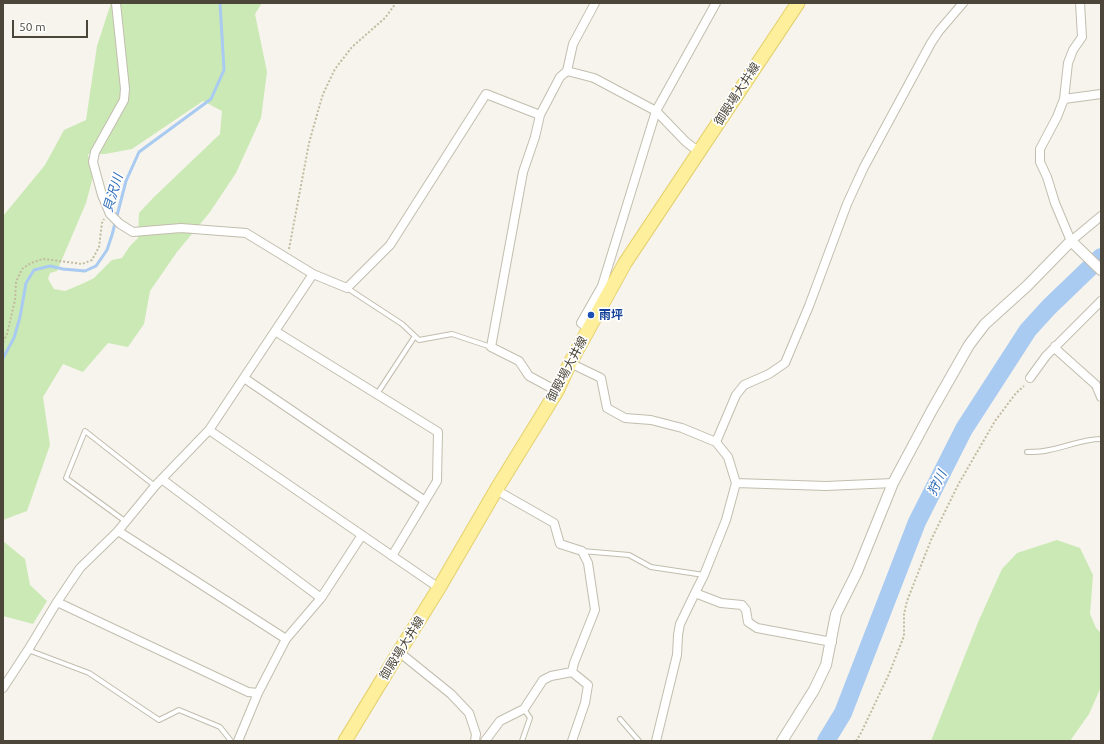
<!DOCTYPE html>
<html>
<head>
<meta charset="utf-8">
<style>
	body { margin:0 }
	#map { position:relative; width:1104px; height:744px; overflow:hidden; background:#f6f4ec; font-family:Ubuntu,sans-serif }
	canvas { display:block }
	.frame { position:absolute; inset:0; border:4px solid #4b4639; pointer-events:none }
	.scale { position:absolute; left:12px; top:20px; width:76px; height:18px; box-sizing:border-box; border:2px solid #4b4639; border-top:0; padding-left:5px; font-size:12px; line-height:14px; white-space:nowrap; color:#4b4639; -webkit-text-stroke:3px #fff; paint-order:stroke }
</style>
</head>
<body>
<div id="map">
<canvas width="1104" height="744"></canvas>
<div class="frame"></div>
<div class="scale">50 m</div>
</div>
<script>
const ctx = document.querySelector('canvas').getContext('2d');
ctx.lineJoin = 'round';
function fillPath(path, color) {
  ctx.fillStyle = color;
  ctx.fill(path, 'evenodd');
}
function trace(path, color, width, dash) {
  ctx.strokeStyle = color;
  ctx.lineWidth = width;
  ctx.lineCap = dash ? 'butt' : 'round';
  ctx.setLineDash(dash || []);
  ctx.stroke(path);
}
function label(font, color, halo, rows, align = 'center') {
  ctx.font = font + ' Ubuntu,"Noto Sans JP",sans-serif';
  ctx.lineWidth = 3.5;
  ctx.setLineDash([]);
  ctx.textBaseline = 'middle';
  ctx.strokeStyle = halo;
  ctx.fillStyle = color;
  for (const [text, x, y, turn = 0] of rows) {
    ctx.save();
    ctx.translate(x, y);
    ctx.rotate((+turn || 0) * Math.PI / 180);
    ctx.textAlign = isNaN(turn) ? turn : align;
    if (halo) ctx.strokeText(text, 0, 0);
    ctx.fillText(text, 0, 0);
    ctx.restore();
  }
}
fillPath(new Path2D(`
	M111,3h151l-7,11 12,58 -6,46 -25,55 -26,39 -33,40 -27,39 -6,33 -16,23 -20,-4 -25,29 -20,-8 -20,33 7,48 -23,66 -24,9v-304l42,-51 19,-35 22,-10 11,-74zM203,101l19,10 -2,23 -67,64 -14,15 -1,25 -8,8 -8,12 -10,2 -18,18 -10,5 -19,8 -11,-2 -6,-10 2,-6 7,-2 29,-68 7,-26 -5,-23h17l27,-5z
	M1057,540l23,8 13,27 -3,39 6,14 5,5v54l-12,27 -19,27h-139l48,-121 23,-51 15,-16z
	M3,541l22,18 5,26 17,16 -14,23 -30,-8z`), '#cbe9b5');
trace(new Path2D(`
	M3,358l11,-20 6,-21 6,-34 8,-13 16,-4 13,3 22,2 11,-5 11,-16 5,-15 14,-54 13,-29 72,-53 13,-29 -4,-67`), '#a9caf1', 3);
trace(new Path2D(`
	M826,741l17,-28 74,-191 47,-93 64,-99 21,-23 52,-50`), '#a9caf1', 18);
const service = new Path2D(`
	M347,288l55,36 17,16 33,-6 39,13
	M377,394l38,-58
	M1027,452c8,0 15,0 22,-2 18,-3 33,-11 52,-11
	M125,521l-59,-43 19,-47 70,55
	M582,551l47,4 22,12 53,8
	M28,650l61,23 70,47 20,-10 41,17 11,14
	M620,719l19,22
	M522,741l8,-23 -6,-9`);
const minor = new Path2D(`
	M116,3l9,86 -1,11 -29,52 -2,10 9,33 8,19 10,10 13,8 48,-4 65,5 67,41 34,14 43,-43 96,-151 54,21
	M1080,3l2,34 -9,13 -5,13 -4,36 -7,18 -17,32v13l7,15 8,26 16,38 30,-25
	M567,71l27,7 62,33 30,31 13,10
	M1064,99l37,-5
	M589,329l-8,-6 21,-37 54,-175 60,-108
	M275,331l163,101 -1,49 -45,75
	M1055,346l3,5 38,34 5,12
	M570,363l31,15 6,30 18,10 26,2 31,8 34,14 12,15 8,26 -10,37 -22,55 -9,18 26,10 21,2 4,5 2,12 9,6 75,14
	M244,378l181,123
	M1030,378l16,-22 55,-55
	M557,391l-28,-15 -10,-15 -28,-14 32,-175 12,-35 5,-22 20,-38 7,-6 6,-27 22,-41
	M209,430l230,158
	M716,442l20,-47 8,-10 25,-11 16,-11 24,-57 38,-102 17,-37 67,-124 8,-12 24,-28
	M163,480l158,118
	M736,483l90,3 67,-3
	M496,490l58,33 6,21 22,7 6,12 7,47 -21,53 -2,9
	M118,531l168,108
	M57,602l191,90 10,1 28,-54 35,-41 41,-63
	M399,652l52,42 18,19 7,21 -1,7
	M3,688l25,-38 29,-48 23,-34 38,-37 37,-45 54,-56 104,-156
	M238,741l20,-48
	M485,741l15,-20 24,-12 19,-29 8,-4 21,-4
	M572,741l13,-38 3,-18 -16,-13
	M656,741l21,-86 1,-20 2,-11 15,-31`);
const tertiary = new Path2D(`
	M782,741l32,-51 12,-25 10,-51 21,-42 36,-89 39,-73 37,-65 16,-21 42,-38 44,-45 30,29`);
const primary = new Path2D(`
	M345,741l54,-89 40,-64 57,-98 61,-99 13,-28 55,-100 173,-260`);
trace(service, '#c2bdae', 6);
trace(minor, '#c2bdae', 10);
trace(tertiary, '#c2bdae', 12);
trace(primary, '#e5d06b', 15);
trace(new Path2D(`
	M289,249l20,-106 7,-25 7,-24 12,-25 17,-22 33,-29 11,-15
	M3,342l4,-8 8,-34 1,-18 6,-13 9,-6 12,-4 39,5 10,-4 7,-13 3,-24 2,-4
	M856,741l5,-8 28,-59 15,-38v-22l3,-13 24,-61 27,-55 37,-64 21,-28 8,-7`), '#c3bb9f', 2, [2, 2]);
trace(service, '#fff', 4);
trace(minor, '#fff', 8);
trace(tertiary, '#fff', 10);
trace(primary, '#feef9d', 13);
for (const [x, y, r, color] of [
	[591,315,4,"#1a4fb4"]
]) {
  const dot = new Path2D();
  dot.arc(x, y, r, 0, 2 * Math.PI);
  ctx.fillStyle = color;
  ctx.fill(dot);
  trace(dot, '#fff', 1.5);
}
label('12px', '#4b4639', '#fff', [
	["御殿場大井線",737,94,-57],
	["御殿場大井線",567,369,-62],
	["御殿場大井線",402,648,-58]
]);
label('bold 12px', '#164399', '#fff', [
	["雨坪",599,315]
], 'left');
label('italic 13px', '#306db8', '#fff', [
	["貝沢川",113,193,-73],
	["狩川",937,483,-64]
]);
</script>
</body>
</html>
